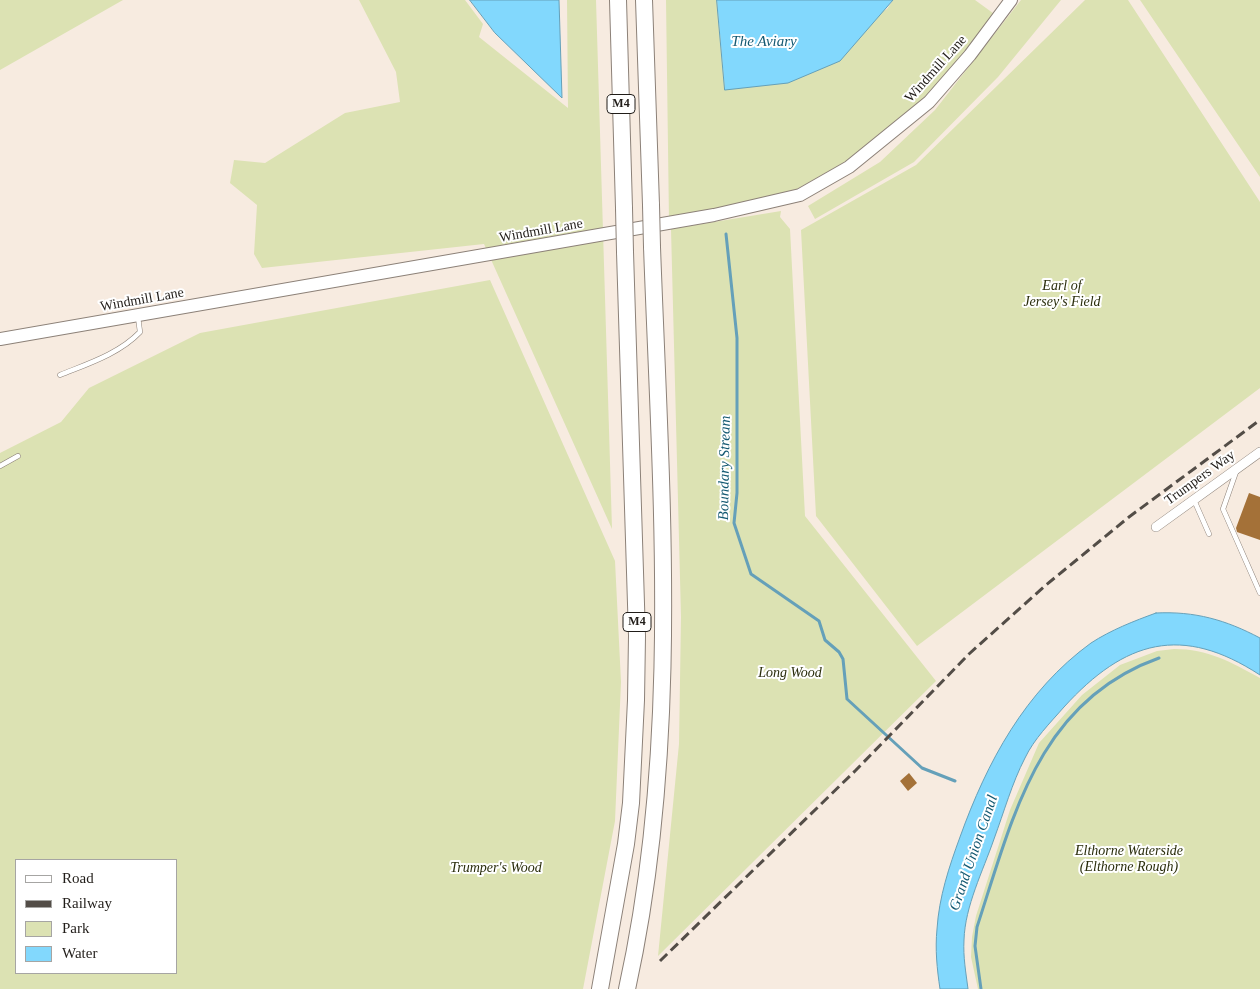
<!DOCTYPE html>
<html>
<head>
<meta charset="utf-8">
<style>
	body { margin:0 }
	#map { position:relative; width:1260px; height:989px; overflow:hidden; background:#f7ebe0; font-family:Georgia,serif }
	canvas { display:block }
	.legend { position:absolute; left:15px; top:859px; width:162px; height:115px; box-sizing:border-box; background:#fff; border:1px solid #a6a5a3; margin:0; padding:6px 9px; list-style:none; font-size:15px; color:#211d19 }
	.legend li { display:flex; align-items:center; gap:10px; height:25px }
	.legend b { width:25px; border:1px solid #a6a5a3 }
</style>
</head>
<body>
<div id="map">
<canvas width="1260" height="989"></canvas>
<ul class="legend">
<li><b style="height:6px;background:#fff"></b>Road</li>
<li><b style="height:6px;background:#534d47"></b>Railway</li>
<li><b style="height:14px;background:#dce2b3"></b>Park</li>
<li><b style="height:14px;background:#82d8fd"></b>Water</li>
</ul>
</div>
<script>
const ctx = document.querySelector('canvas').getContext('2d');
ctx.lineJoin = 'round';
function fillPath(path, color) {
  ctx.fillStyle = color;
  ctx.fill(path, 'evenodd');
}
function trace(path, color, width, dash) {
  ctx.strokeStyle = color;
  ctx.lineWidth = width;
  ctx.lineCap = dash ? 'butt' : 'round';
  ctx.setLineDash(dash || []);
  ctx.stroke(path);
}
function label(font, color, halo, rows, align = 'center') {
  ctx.font = font + ' Georgia,serif';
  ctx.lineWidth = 4;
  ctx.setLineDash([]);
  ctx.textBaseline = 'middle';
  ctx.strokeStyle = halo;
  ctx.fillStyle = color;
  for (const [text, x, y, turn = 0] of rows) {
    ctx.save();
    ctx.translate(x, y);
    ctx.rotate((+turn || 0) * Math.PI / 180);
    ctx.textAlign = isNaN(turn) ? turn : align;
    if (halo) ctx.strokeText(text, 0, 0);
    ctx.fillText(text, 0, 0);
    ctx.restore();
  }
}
fillPath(new Path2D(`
	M0,0h123l-123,70z
	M359,0h106l18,24 -4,13 89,71 -1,-108h29l16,529 -128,-285 -222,24 -8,-14 3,-49 -27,-22 4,-23 31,3 80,-50 55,-11 -4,-30z
	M666,0h51l8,90 162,-81 6,-9h82l22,16 -71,85 -69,54 -60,34 -128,32z
	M1021,0h40l-63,77 -84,85 -99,57 -7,-13 72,-44 55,-52z
	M1085,0h43l132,202v186l-343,258 -101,-130 -15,-286 115,-65z
	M1140,0h120v177z
	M781,211l-1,6 10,12 15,287 131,165 -278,275 21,-212 2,-127 -10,-388z
	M490,280l125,281 6,121 -6,139 -32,168h-583v-536l61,-31 28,-34 111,-55zM16,860h160v113h-160z
	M1174,649c34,0 57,13 86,29v311h-282l-7,-32 1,-20 4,-21 34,-106 29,-67 43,-48 38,-30 37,-14z`), '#dce2b3');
const water = new Path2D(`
	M470,0h89l3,98 -67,-65z
	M717,0h176l-53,61 -52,22 -63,7z
	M1156,613c39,-2 70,7 104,25v37c-78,-51 -135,-35 -196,32 -14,16 -30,32 -39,51 -13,25 -21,54 -31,81 -11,32 -29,67 -30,101 -1,17 2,33 4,49h-28c-3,-20 -5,-40 -3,-60 2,-32 12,-62 23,-92 27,-75 65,-146 131,-194 20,-13 43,-22 65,-30z`);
fillPath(water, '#82d8fd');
trace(water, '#65a0b9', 1);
trace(new Path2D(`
	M726,234l11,104v155l-3,30 17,51 68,47 6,19 14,12 4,7 4,40 75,69 33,13
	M981,989l-6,-43 2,-19c36,-110 61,-226 182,-269`), '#65a0b9', 3);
fillPath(new Path2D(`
	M1249,493l11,4v43l-23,-8 -1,-4z
	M909,773l8,10 -9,8 -8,-10z`), '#a47138');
const service = new Path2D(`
	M60,375c27,-11 59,-21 80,-43l-2,-15
	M0,466l18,-10
	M1236,472l-13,37 37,84
	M1194,500l15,34`);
const minor = new Path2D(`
	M1156,527l104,-75`);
const secondary = new Path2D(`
	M0,339l714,-124 86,-20 49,-28 80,-65 41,-47 41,-55`);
const motorway = new Path2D(`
	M618,0l6,208
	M644,0l7,205
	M600,989l26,-145 5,-41 5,-103 1,-64 -12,-384
	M627,989c54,-244 34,-494 25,-742`);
trace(service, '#8c8178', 5.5);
trace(minor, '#8c8178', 10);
trace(secondary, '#8c8178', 14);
trace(motorway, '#8c8178', 18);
trace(service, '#fff', 4.5);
trace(minor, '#fff', 9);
trace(secondary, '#fff', 12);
trace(motorway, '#fff', 16);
trace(new Path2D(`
	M660,961l196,-191 113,-116 77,-69 83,-68 131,-97`), '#534d47', 3, [10, 5]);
const motorwayBridge = new Path2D(`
	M651,205l1,42
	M624,208l1,44`);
trace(motorwayBridge, '#8c8178', 18, []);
trace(motorwayBridge, '#fff', 16);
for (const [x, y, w] of [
	[621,104,28],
	[637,622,28]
]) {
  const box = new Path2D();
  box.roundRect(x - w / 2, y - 9.5, w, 19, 4);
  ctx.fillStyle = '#fff';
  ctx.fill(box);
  trace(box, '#211d19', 1);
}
label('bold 12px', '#211d19', null, [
	["M4",621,104],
	["M4",637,622]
]);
label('14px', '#211d19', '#fff', [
	["Windmill Lane",936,69,-48],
	["Windmill Lane",541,231,-10],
	["Windmill Lane",142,300,-10],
	["Trumpers Way",1200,478,-36]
]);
label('italic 14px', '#2a2d0c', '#fff', [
	["Earl of",1062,286],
	["Jersey's Field",1062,302],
	["Long Wood",790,673],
	["Elthorne Waterside",1129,851],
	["(Elthorne Rough)",1129,867],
	["Trumper's Wood",496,868]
]);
label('italic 15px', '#145972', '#fff', [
	["The Aviary",764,42],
	["Boundary Stream",725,468,-89],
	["Grand Union Canal",974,853,-71]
]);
</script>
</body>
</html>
